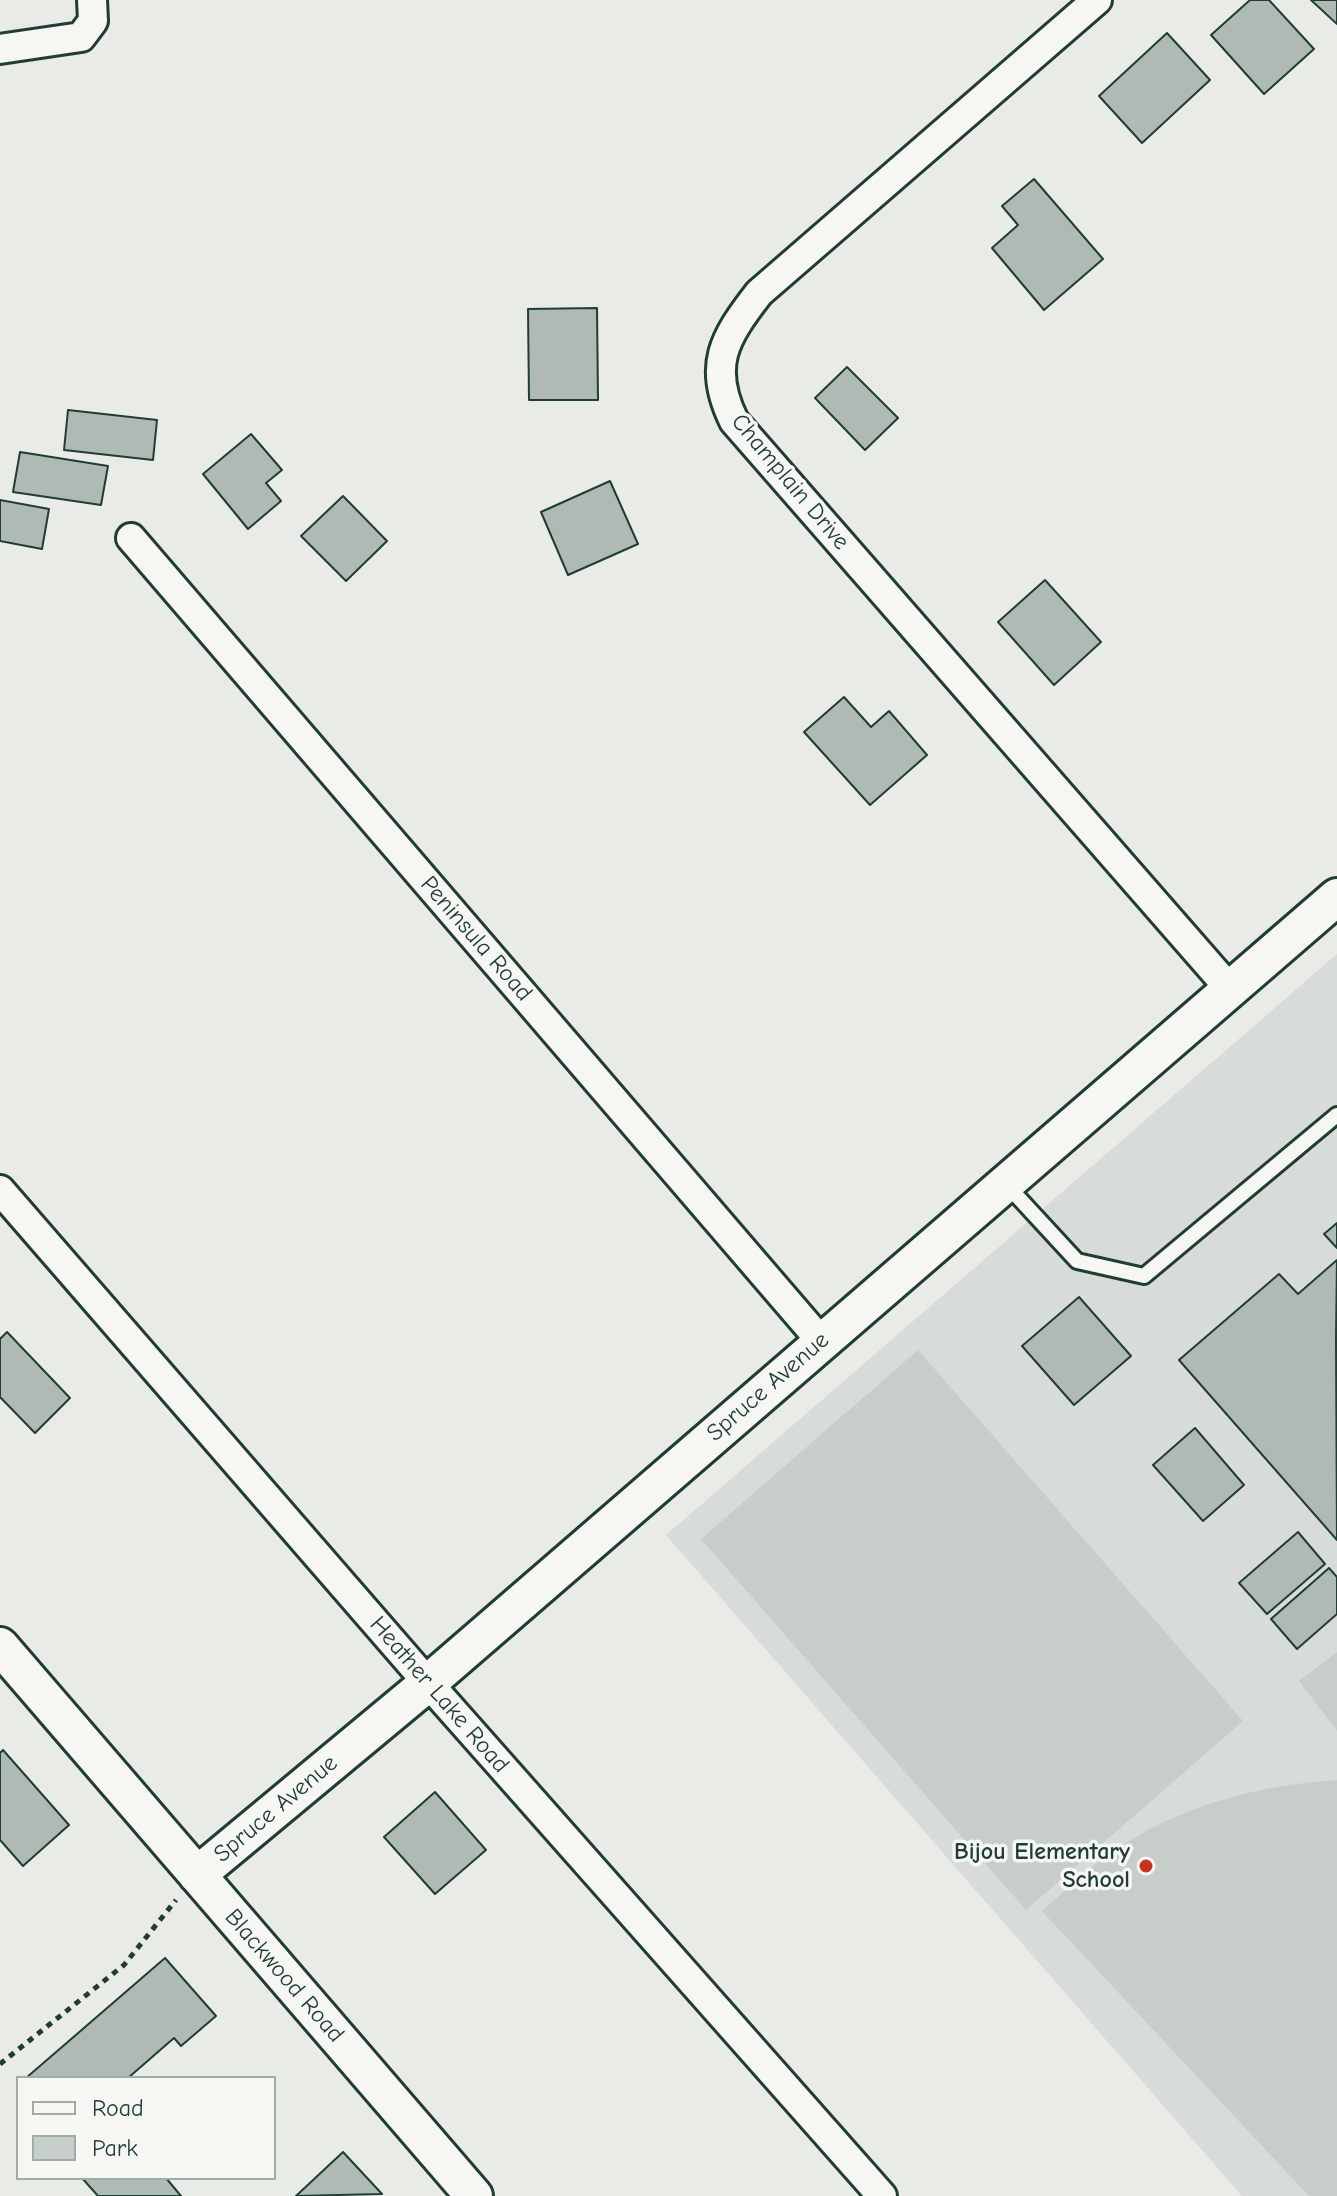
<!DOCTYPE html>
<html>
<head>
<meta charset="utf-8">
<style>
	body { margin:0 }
	#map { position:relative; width:1337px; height:2196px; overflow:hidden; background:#e9ebe7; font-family:"Comic Neue",sans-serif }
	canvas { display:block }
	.legend { position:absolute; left:16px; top:2076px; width:260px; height:104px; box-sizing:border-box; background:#f6f6f2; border:2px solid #a0aca6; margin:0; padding:10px 14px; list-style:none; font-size:24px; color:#1f3d34 }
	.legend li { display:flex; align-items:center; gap:16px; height:40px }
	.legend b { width:40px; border:2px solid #a0aca6 }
</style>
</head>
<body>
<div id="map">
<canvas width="1337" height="2196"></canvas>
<ul class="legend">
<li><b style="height:10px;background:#f6f6f2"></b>Road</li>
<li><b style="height:22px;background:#c7cec9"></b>Park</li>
</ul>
</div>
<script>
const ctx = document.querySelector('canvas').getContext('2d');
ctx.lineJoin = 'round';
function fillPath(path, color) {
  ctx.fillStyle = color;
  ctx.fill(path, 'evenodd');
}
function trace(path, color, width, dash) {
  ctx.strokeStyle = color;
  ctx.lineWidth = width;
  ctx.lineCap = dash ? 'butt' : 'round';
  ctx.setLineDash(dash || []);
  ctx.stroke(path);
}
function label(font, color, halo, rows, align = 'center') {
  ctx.font = font + ' "Comic Neue",sans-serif';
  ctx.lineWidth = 7;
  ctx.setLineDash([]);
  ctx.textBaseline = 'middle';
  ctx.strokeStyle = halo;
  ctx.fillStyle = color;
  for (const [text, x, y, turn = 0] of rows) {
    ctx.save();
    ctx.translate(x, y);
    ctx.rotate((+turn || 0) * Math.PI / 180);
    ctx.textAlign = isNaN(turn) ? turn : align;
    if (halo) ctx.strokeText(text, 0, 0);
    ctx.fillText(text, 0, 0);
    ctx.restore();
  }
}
fillPath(new Path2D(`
	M1337,954v1242h-95l-576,-661z`), '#d8dcd8');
fillPath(new Path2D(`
	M918,1350l325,371 -217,189 -325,-371z
	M1337,1652v79l-38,-50z
	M1337,1780v416h-28l-267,-285c23,-20 45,-42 70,-59 66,-46 146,-67 225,-72z`), '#c7cec9');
const building = new Path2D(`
	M1250,0h19l45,49 -50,45 -53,-59z
	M1311,0h26v24z
	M1167,33l43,47 -68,63 -43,-47z
	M1034,179l69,80 -59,51 -52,-62 26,-23 -16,-19z
	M597,308l1,92h-69l-1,-91z
	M847,367l51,51 -33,32 -50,-52z
	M68,410l89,10 -4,40 -89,-10z
	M251,434l31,36 -16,13 15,18 -33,28 -45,-55z
	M20,452l88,14 -7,39 -88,-13z
	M610,481l28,63 -70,31 -27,-63z
	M343,496l44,45 -41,40 -45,-45z
	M0,500l49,9 -7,40 -42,-8z
	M1045,580l56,62 -47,43 -56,-63z
	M844,697l27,30 18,-16 38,44 -57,50 -66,-73z
	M1337,1223v25l-13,-14z
	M1337,1260l-1,78 1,202 -158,-180 100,-86 19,20z
	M1079,1297l52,59 -57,49 -52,-59z
	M7,1332l63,66 -35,35 -35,-36v-58z
	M1195,1428l49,57 -41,36 -50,-56z
	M1298,1532l27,32 -58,50 -28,-31z
	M1329,1568l8,9v37l-40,35 -26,-30z
	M3,1750l66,75 -46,41 -23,-26v-87z
	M435,1792l51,58 -51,44 -51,-57z
	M165,1958l51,58 -35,30 -7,-8 -46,40h-102z
	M343,2152l39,42 -86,2z
	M82,2178h84l15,18h-83z`);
fillPath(building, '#b0bab5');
trace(building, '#1f3d34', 2);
const service = new Path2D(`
	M1005,1183l72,78 67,15 193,-161`);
const minor = new Path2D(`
	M1097,0l-338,293c-35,45 -52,73 -25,128l496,568
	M0,49l81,-12 12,-16 -1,-21
	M131,538l690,803
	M0,1190l428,493 454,513`);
const tertiary = new Path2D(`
	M0,1646l474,550
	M197,1875l231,-192 909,-786`);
trace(service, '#1f3d34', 20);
trace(minor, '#1f3d34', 34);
trace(tertiary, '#1f3d34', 42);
trace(new Path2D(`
	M0,2064l124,-99 52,-65`), '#1f3d34', 5, [6, 6]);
trace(service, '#f6f6f2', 14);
trace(minor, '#f6f6f2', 28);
trace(tertiary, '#f6f6f2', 36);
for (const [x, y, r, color] of [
	[1146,1866,8,"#c8321e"]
]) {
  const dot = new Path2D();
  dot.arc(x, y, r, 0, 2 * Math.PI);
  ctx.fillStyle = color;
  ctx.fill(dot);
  trace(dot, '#f6f6f2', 3);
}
label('24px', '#1f3d34', '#f6f6f2', [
	["Champlain Drive",790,482,50],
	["Peninsula Road",476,939,49],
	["Spruce Avenue",768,1387,-41],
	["Heather Lake Road",439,1695,49],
	["Spruce Avenue",276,1809,-40],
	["Blackwood Road",284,1976,49]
]);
label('bold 24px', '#1f3d34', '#f6f6f2', [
	["Bijou Elementary",1130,1852],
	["School",1130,1880]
], 'right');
</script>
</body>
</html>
